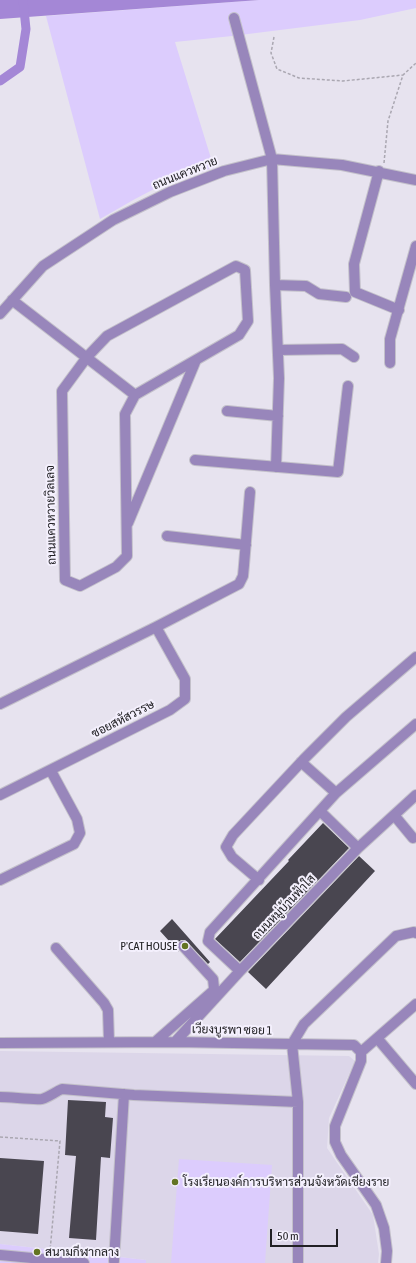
<!DOCTYPE html>
<html>
<head>
<meta charset="utf-8">
<style>
	body { margin:0 }
	#map { position:relative; width:416px; height:1263px; overflow:hidden; background:#e7e3ef; font-family:"Asap Condensed",sans-serif }
	canvas { display:block }
	.scale { position:absolute; left:270px; top:1229px; width:68px; height:18px; box-sizing:border-box; border:2px solid #212024; border-top:0; padding-left:5px; font-size:12px; line-height:14px; white-space:nowrap; color:#212024; -webkit-text-stroke:3px #f4f0fd; paint-order:stroke }
</style>
</head>
<body>
<div id="map">
<canvas width="416" height="1263"></canvas>
<div class="scale">50 m</div>
</div>
<script>
const ctx = document.querySelector('canvas').getContext('2d');
ctx.lineJoin = 'round';
function fillPath(path, color) {
  ctx.fillStyle = color;
  ctx.fill(path, 'evenodd');
}
function trace(path, color, width, dash) {
  ctx.strokeStyle = color;
  ctx.lineWidth = width;
  ctx.lineCap = dash ? 'butt' : 'round';
  ctx.setLineDash(dash || []);
  ctx.stroke(path);
}
function label(font, color, halo, rows, align = 'center') {
  ctx.font = font + ' "Asap Condensed",Sarabun,sans-serif';
  ctx.lineWidth = 4;
  ctx.setLineDash([]);
  ctx.textBaseline = 'middle';
  ctx.strokeStyle = halo;
  ctx.fillStyle = color;
  for (const [text, x, y, turn = 0] of rows) {
    ctx.save();
    ctx.translate(x, y);
    ctx.rotate((+turn || 0) * Math.PI / 180);
    ctx.textAlign = isNaN(turn) ? turn : align;
    if (halo) ctx.strokeText(text, 0, 0);
    ctx.fillText(text, 0, 0);
    ctx.restore();
  }
}
fillPath(new Path2D(`
	M0,1051l349,5 6,5 -26,57 -2,30 46,67 6,39 -1,9h-232v-3l-146,-16z`), '#dcd6e9');
fillPath(new Path2D(`
	M259,0h157v8l-56,12 -128,16 -57,6 39,126 -33,7 -46,24 -35,20 -54,-203z
	M179,1159l93,6 -7,98h-94z
	M0,1244l146,16v3h-146z`), '#dcccfd');
fillPath(new Path2D(`
	M0,0h259l-259,19z`), '#a487d6');
trace(new Path2D(`
	M0,81l20,-14 6,-38 -3,-29`), '#a487d6', 9);
fillPath(new Path2D(`
	M323,823l26,25 -109,114 -25,-23 74,-78 -1,-1z
	M359,856l16,15 -109,118 -18,-17z
	M172,919l38,43 -2,2 -23,-24h-4l-4,4v4l2,4 -19,-21z
	M68,1100l38,2 -1,15 8,1 -3,40 -9,-1 -5,83 -27,-2 7,-82 -11,-1z
	M0,1158l44,3 -6,73 -38,-3z`), '#494650');
const minor = new Path2D(`
	M234,18l38,141 3,126 4,93 -3,89
	M379,171l-25,93 1,28 44,18
	M236,266l9,4 3,51 -9,14 -104,60 -10,19 2,142 -11,11 -36,19 -15,-6 -3,-189 25,-34 20,-21z
	M275,285l31,1 13,8 27,3
	M12,300l123,95
	M0,314l43,-48 70,-46 57,-28 54,-21 48,-12 70,6 74,15
	M278,350l64,-1 12,8
	M390,363v-24l26,-93
	M227,411l51,5
	M195,460l143,12 10,-86
	M128,523l68,-163
	M167,536l79,9
	M0,704l156,-77 83,-43 4,-8 1,-11 6,-73
	M301,762l35,31
	M0,795l170,-85 15,-11v-20l-29,-52
	M320,811l38,37
	M394,815l19,23
	M0,880l74,-36 6,-11 -3,-14 -26,-48
	M259,880l-27,-23 -6,-10 7,-12 72,-77 41,-41 70,-60
	M56,948l48,55 4,7 1,32
	M240,971l-32,-30 2,-9 126,-139 80,-69
	M377,1038l39,46
	M155,1042l58,-51 1,-3 -1,-9 -30,-33
	M175,1042l65,-71 118,-123 58,-53
	M0,1043l175,-1 117,2 12,-20 92,-88 18,-4 2,1
	M361,1052l55,-48
	M0,1097c12,0 31,3 42,2 7,-2 13,-7 20,-10l72,6 164,7
	M0,1255l84,8
	M114,1261l10,-167
	M298,1263v-161l-6,-58 62,1 7,7v9l-26,65v16l6,13 35,50 8,23 3,23 -1,12`);
trace(minor, '#c3c0ca', 12);
trace(new Path2D(`
	M274,37l-3,16 6,16 22,9 44,3 60,-6
	M384,163l4,-42 15,-46 13,-12
	M0,1137l60,4 -10,110`), '#aaa7b1', 1.5, [3, 2]);
trace(minor, '#9886bb', 10);
for (const [x, y, r, color] of [
	[185,946,4,"#637422"],
	[175,1182,4,"#637422"],
	[37,1252,4,"#637422"]
]) {
  const dot = new Path2D();
  dot.arc(x, y, r, 0, 2 * Math.PI);
  ctx.fillStyle = color;
  ctx.fill(dot);
  trace(dot, '#f4f0fd', 1.5);
}
label('12px', '#212024', '#f4f0fd', [
	["ถนนแควหวาย",185,173,-22],
	["ถนนแควหวายวิลเลจ",51,515,-91],
	["ซอยสหัสวรรษ",123,719,-27],
	["ถนนหมู่บ้านฟ้าใส",284,907,-46],
	["เวียงบูรพา ซอย 1",232,1030,1]
]);
label('12px', '#212024', '#f4f0fd', [
	["P'CAT HOUSE",177,946,"right"],
	["โรงเรียนองค์การบริหารส่วนจังหวัดเชียงราย",183,1182],
	["สนามกีฬากลาง",45,1252]
], 'left');
</script>
</body>
</html>
